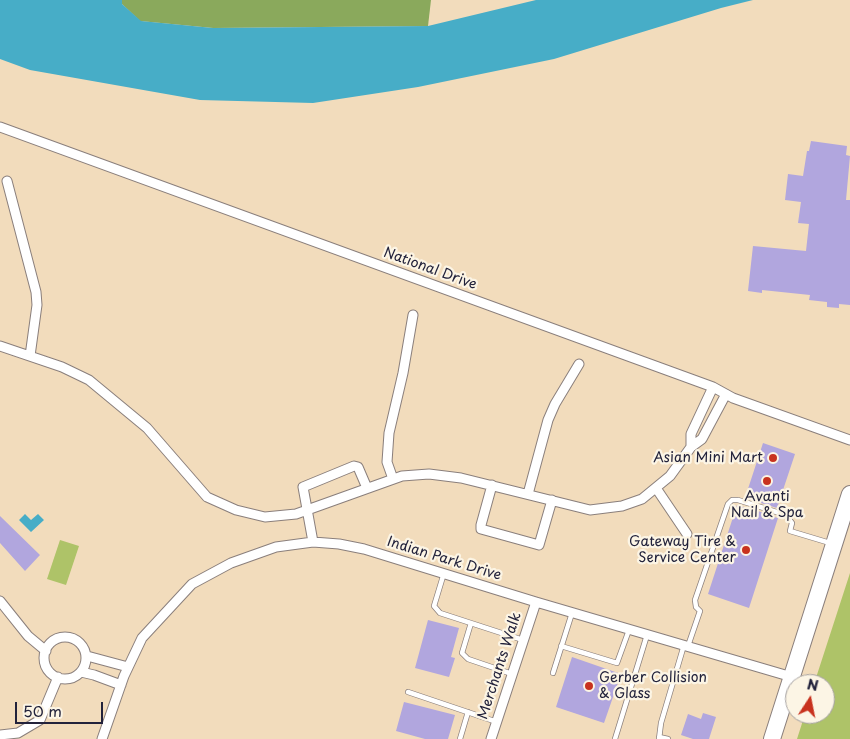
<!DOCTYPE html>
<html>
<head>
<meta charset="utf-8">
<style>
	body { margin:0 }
	#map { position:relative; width:850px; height:739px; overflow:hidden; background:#f2dcbc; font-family:"Playpen Sans",sans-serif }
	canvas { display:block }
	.north { position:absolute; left:785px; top:674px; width:50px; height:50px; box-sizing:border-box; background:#fcf5e5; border:1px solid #a5a1a1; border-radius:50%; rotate:11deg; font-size:14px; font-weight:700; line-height:20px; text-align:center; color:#22223b }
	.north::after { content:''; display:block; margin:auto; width:18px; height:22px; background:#c8321e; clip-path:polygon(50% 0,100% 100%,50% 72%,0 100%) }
	.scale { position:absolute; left:15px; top:702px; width:88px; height:22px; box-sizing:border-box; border:2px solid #22223b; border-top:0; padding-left:6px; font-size:15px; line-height:18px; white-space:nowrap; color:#22223b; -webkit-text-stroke:4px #fcf5e5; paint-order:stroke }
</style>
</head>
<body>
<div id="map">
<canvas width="850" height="739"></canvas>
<div class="north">N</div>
<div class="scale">50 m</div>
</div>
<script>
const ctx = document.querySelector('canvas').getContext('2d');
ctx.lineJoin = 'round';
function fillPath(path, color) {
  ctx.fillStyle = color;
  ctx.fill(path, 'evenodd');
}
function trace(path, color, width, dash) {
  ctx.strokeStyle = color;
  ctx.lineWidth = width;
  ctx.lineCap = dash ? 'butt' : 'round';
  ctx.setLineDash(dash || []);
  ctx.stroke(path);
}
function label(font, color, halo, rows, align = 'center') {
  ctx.font = font + ' "Playpen Sans",sans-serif';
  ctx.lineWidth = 4.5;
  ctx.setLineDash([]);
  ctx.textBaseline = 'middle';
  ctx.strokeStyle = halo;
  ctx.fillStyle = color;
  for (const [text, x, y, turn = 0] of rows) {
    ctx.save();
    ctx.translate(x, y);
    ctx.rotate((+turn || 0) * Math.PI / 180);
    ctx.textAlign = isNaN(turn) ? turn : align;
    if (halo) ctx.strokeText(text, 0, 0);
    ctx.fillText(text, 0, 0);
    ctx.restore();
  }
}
fillPath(new Path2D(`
	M60,540l19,6 -13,39 -19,-6z
	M850,573v166h-53l8,-25h20v-30h-11z`), '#aec368');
fillPath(new Path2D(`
	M122,0h309l-3,26 -215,2 -73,-7 -18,-17z`), '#8aa95c');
fillPath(new Path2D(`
	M0,0h122v4l19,17 72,7 215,-2 108,-26h217l-32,8 -167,51 -136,28 -105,16 -113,-3 -170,-30 -30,-11z
	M25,514l6,6 7,-6 6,6 -13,12 -12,-12z`), '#47adc7');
fillPath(new Path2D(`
	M811,141l36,5 -1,9 4,1 -4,44h4v105l-11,-1v4l-12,-1v-5l-18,-2 1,-5 -48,-5v3l-14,-2 5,-45 53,5 3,-27 -11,-1 3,-21 -16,-2 3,-26 15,2 4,-25h2z
	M763,443l32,11 -18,54 -32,-10z
	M737,505l38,11 -1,1 4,1 -29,90 -41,-14z
	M0,516l40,39 -15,16 -25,-28z
	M428,620l31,8 -8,29 4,1 -6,19 -34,-9z
	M572,657l49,17 -17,49 -48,-16z
	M404,702l51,13 -7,24h-23l-29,-8z
	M703,713l13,4 -7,22h-16l-12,-4 7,-21 13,5z`), '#b1a6de');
const lane = new Path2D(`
	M444,573l-10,33 6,7 83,27
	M471,623l-9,30 6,6 44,15
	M561,646l56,17 12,-33
	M688,646l12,-35 -4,-4 -1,-7 33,-96 4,-4h6l48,15 6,8 -2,8 40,12
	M553,673l19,-60
	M408,692l89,30
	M659,737l9,2
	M460,739l8,-27
	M615,739l32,-104
	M659,739l2,-16 23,-78`);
const street = new Path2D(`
	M0,127l713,260 20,11 117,42
	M7,181l29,111 1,13 -7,51
	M0,346l62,21 27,13 58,48 60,69 29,13 29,7 31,-3 106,-38 27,-2 32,4 129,32 32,-4 20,-7 28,-23 21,-29 11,-8 24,-45
	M691,447v-13l22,-47
	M393,479l-6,-17 2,-29 14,-60 10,-58
	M492,485l-11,40v4l58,16 13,-45
	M656,488l31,46
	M528,494l20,-74 7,-16 24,-40
	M313,542l-10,-55 51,-21 4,1 9,21
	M0,601l28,35 18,15
	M44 658a21 21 0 1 1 42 0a21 21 0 1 1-42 0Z
	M87,656l41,11
	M81,672l13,3 27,10
	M0,735l18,-2 22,-13 18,-43
	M102,739l22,-63 18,-38 50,-54 39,-21 45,-16 37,-5 26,2 25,5 172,53 256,75
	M491,739l45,-137`);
const highway = new Path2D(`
	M772,739l78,-245`);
trace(lane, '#8a7f7c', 6);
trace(street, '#8a7f7c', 11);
trace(highway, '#8a7f7c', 18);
trace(lane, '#fff', 4.5);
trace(street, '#fff', 9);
trace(highway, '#fff', 16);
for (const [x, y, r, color] of [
	[773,458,5,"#c8321e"],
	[767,481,5,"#c8321e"],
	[746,550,5,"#c8321e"],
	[589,686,5,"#c8321e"]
]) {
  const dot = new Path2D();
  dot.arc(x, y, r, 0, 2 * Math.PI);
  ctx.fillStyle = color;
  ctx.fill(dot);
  trace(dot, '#fcf5e5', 2);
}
label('14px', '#22223b', '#fcf5e5', [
	["National Drive",430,269,20],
	["Indian Park Drive",444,559,17],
	["Merchants Walk",500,666,-72]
]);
label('14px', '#22223b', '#fcf5e5', [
	["Asian Mini Mart",763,458],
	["Avanti",767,497,"center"],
	["Nail & Spa",767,513,"center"],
	["Gateway Tire &",736,542],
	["Service Center",736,558],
	["Gerber Collision",599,678,"left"],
	["& Glass",599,694,"left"]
], 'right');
</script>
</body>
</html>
